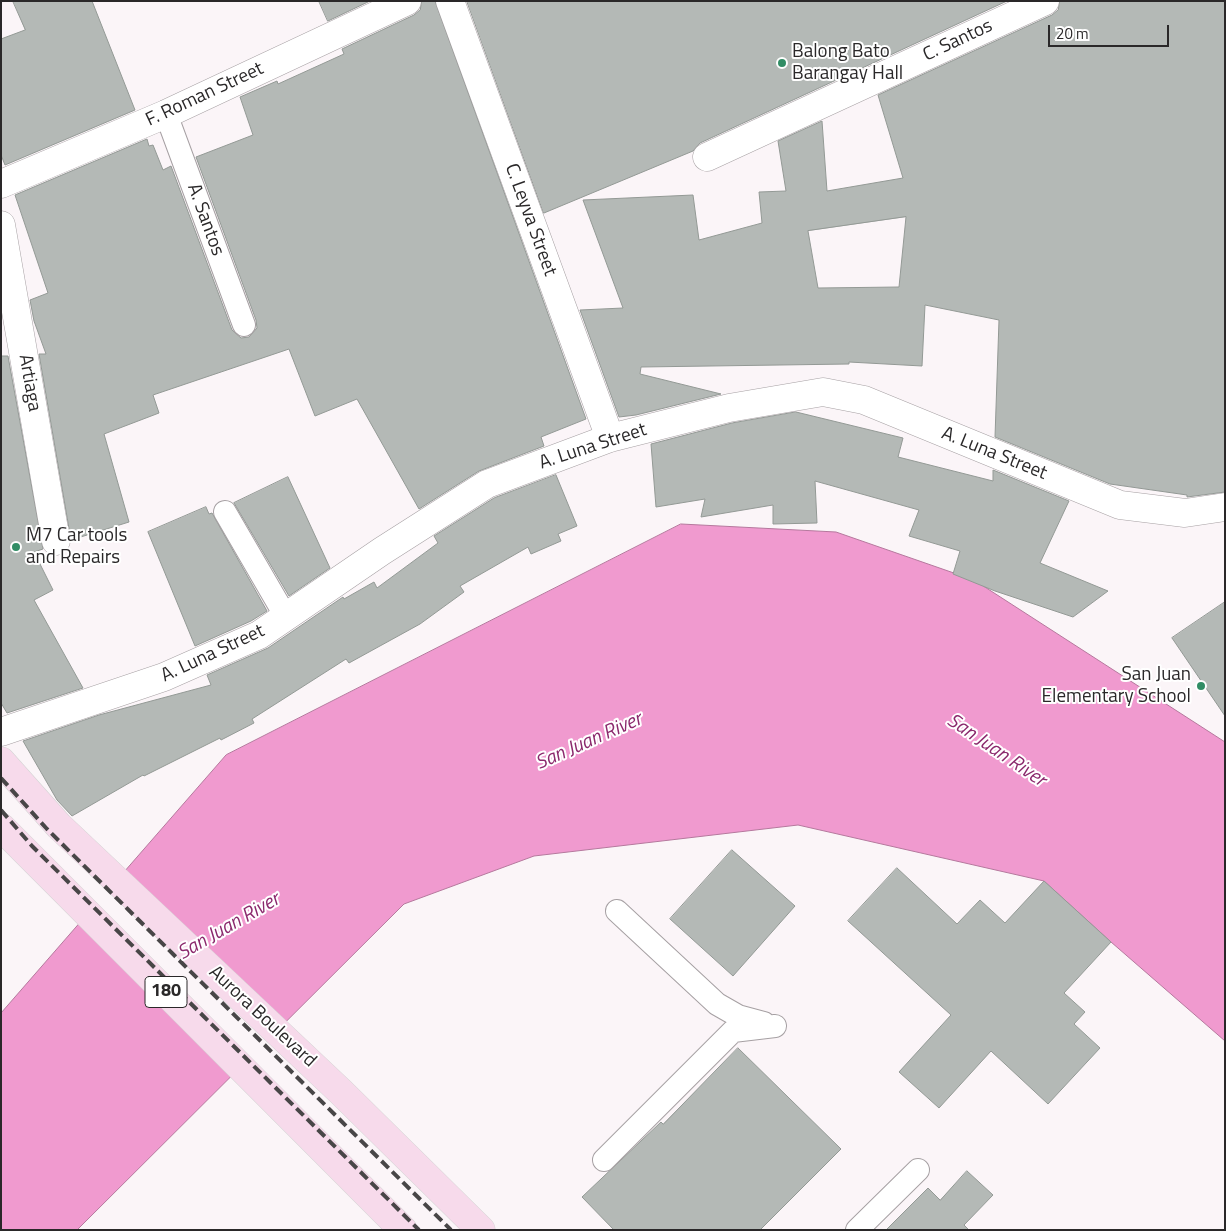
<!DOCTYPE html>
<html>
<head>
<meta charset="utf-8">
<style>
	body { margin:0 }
	#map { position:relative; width:1226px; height:1231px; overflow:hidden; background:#fbf5f8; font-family:"Titillium Web",sans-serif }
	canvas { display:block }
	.frame { position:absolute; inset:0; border:2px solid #2a2829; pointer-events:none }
	.scale { position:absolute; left:1048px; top:25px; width:121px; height:22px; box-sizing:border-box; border:2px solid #2a2829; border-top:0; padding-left:6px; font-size:15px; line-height:18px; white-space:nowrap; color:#2a2829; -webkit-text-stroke:4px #fff; paint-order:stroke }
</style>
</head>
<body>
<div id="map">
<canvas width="1226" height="1231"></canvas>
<div class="frame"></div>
<div class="scale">20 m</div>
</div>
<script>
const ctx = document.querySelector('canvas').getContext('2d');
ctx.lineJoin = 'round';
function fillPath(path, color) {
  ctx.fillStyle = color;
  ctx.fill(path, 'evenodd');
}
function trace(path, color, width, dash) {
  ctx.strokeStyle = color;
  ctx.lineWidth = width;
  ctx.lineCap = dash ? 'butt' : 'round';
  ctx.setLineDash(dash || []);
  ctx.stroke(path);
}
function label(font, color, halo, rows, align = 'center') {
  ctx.font = font + ' "Titillium Web",sans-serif';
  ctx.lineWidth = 4;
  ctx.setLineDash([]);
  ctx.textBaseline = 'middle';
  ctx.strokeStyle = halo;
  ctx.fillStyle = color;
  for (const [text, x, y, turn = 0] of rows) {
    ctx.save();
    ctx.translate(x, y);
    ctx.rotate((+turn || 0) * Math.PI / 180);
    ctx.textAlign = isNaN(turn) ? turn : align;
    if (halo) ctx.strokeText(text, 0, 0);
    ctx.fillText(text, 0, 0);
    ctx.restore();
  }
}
const water = new Path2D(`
	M681,524l155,8 138,48 251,162v299l-114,-99 -67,-61 -246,-56 -264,31 -130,48 -327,326h-76v-217l225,-258z`);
fillPath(water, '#f09acf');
trace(water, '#b5789d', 1);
fillPath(new Path2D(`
	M111,883l159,158 -25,25 -157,-156z`), '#fbf5f8');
const building = new Path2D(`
	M13,1h79l43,109 -130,55 -4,-10v-116l24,-9z
	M319,1h51l-42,20z
	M422,1h13l151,418 -45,18 3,9 -65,25 -60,38 -62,-110 -42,17 -26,-67 -136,46 6,18 -55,21 25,88 -58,18 -32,-186h7l-12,-33 -4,-21 18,-7 -33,-98 132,-56 2,7 4,-1 10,25 8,-4 61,164 9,8 8,-1 8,-9 -1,-8 -60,-163 57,-22 -13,-38 37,-16 1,3 66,-30 -2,-5 72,-34 6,-5z
	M467,1h540l-307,142 -7,8 -149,62z
	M1060,1h165v491l-38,5v-2l-77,-11 -115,-47 4,-117 -74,-15 -3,61 -73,-4v2l-208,3 -1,7 81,20 -85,21 -17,2 -39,-107 43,-2 -40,-108 110,-5 6,45 63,-17 -3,-31 27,-1 -8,-50 44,-20 5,70 76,-13 -25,-83 174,-80 6,-5zM906,217l-7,70 -81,1 -10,-57z
	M1,356h7l35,193 -9,3 19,38 -19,10 49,88 -76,25 -6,-10z
	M796,412l107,26 -5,19 95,24v-11l76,31 -29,62 68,28 -35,26 -78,-26 -42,-17 7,-23 -51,-15 10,-26 -104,-29 2,42 -44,1v-19l-72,12 4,-18 -49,8 -5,-63 81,-21z
	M556,475l21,51 -19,8 3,7 -30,13 -3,-7 -68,39 4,6 -44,32 -71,39 -3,-4 -94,60 2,4 -33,17 -1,-2 -76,38 -1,-1 -71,41 -15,-16 -34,-59 76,-26 112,-30 -4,-10 61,-27 75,-51 1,2 30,-17 3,6 61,-45 -4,-7 60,-38z
	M288,477l42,91 -41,28 -55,-93z
	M206,507l3,7 3,-1 55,98 -16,10 -56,25 -47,-114z
	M1225,602v114l-53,-78z
	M732,850l63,56 -62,70 -63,-57z
	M897,868l60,56 23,-24 25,23 39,-42 67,61 -47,51 21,19 -11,12 26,24 -52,56 -57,-53 -52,57 -40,-36 52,-57 -103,-94z
	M738,1048l103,101 -81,81h-146l-32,-33 79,-75 2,2z
	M967,1171l26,24 -29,30 5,5h-83l42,-42 12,12z`);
fillPath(building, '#b4b9b6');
trace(building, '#939995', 1);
const lane = new Path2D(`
	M166,114l78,211
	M225,512l61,105
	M617,911l100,93 21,12 26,7
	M604,1160l129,-129 42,-5
	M857,1230l61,-60`);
const street = new Path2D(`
	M450,1l160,437
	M707,157l338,-156
	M1,184l165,-70 241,-113
	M1,225l55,316
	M1,732l163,-55 95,-42 123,-84 105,-67 123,-46 119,-30 94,-16 41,8 256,105 65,8 40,-6`);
const primary = new Path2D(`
	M1,761l58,65 282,266 140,138
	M1,827l402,403`);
trace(lane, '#a6a0a3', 24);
trace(street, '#a6a0a3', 29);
trace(primary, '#d4d4d4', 29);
trace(lane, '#fff', 22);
trace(street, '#fff', 28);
trace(primary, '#f7daeb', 28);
trace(new Path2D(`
	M1,778l46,51 404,401
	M1,810l31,36 387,384`), '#484647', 4, [10, 5]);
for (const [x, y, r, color] of [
	[782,63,5,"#318d65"],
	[16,547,5,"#318d65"],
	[1201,686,5,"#318d65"]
]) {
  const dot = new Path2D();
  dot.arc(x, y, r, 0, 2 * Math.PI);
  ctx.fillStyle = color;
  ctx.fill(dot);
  trace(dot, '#fff', 2);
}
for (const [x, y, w] of [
	[166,992,42]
]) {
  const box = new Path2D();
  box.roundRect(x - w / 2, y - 15.5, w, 31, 4);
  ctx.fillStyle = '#fff';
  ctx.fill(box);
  trace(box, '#2a2829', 1);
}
label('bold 18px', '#2a2829', null, [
	["180",166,992]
]);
label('19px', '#2a2829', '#fff', [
	["C. Santos",958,41,-25],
	["F. Roman Street",205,95,-25],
	["A. Santos",205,220,70],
	["C. Leyva Street",530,220,70],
	["Artiaga",29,383,80],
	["A. Luna Street",593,447,-18],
	["A. Luna Street",994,454,22],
	["A. Luna Street",213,654,-25],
	["Aurora Boulevard",262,1017,43]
]);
label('19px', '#2a2829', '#fff', [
	["Balong Bato",792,52],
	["Barangay Hall",792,74],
	["M7 Car tools",26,536],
	["and Repairs",26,558],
	["San Juan",1191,675,"right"],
	["Elementary School",1191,697,"right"]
], 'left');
label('italic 20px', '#8b296d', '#fff', [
	["San Juan River",589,742,-24],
	["San Juan River",996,751,34],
	["San Juan River",229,927,-30]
]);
</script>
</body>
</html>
